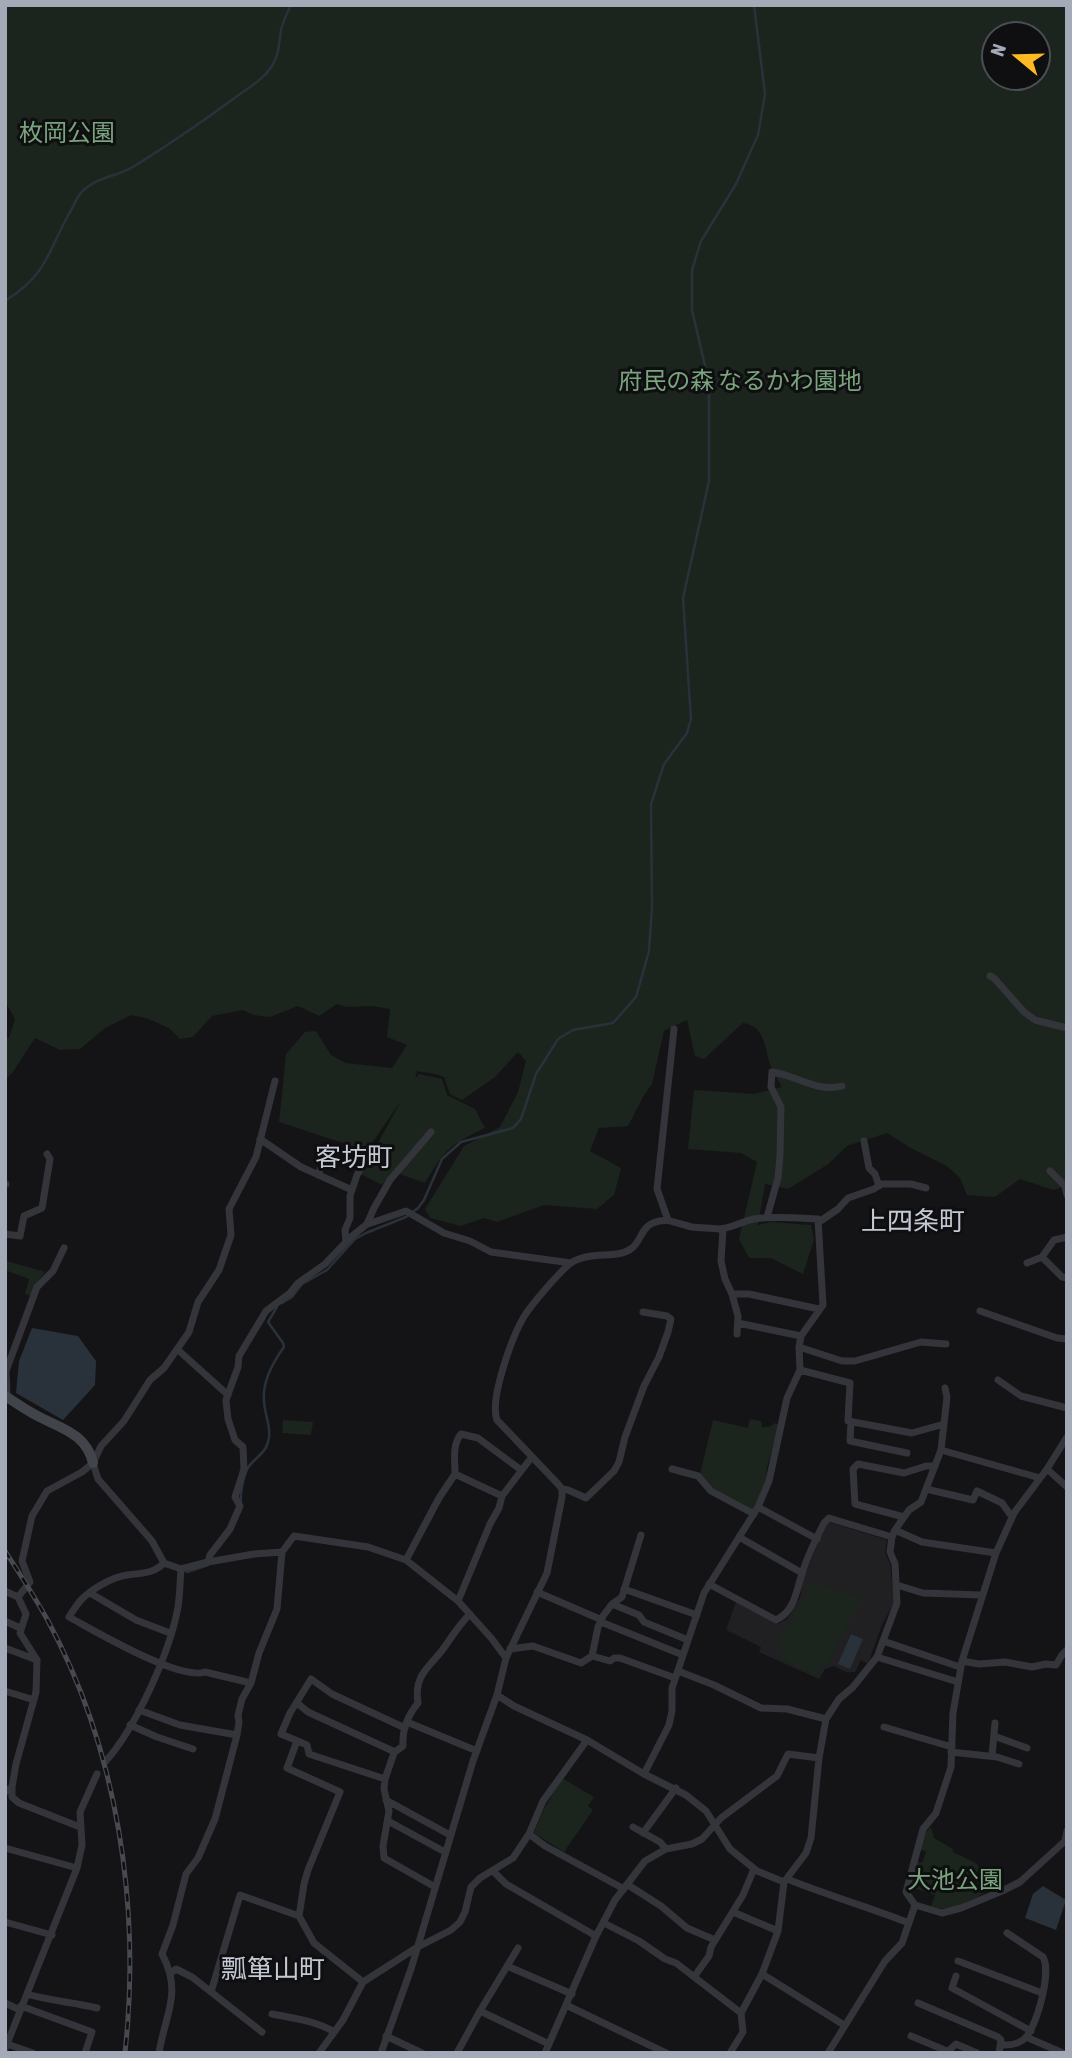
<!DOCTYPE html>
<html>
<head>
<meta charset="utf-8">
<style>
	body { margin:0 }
	#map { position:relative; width:1072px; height:2058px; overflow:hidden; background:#141416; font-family:"Asap Condensed",sans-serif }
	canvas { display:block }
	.frame { position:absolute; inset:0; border:7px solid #a4aab7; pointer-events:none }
	.north { position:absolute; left:981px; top:21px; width:70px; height:70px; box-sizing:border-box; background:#0f0f11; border:2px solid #4b4d53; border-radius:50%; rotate:289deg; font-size:19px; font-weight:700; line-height:28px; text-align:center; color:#a4aab7 }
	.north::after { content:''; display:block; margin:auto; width:24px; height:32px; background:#ffb922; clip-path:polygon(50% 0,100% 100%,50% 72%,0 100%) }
</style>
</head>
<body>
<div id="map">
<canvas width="1072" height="2058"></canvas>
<div class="frame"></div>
<div class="north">N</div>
</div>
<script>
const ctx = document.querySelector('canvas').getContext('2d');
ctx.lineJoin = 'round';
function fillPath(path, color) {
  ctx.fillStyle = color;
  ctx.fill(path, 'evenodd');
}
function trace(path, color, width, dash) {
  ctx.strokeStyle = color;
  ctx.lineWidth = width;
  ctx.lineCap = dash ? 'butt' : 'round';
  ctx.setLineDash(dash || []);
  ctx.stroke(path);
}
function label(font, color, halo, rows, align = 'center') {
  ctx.font = font + ' "Asap Condensed","Noto Sans JP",sans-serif';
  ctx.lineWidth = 6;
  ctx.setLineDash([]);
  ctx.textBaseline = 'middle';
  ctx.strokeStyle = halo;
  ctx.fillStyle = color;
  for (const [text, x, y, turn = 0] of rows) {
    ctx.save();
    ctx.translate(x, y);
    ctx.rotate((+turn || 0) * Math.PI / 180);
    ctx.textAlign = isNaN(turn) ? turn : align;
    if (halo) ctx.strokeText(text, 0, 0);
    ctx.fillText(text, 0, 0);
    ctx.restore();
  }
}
fillPath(new Path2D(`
	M829,1522l58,18 -2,13 5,11 4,38 -13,25 -13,37 -7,-4 -6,12h-9l-12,-6 -9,3 -6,10 -60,-27 2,-5 -35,-17 10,-28 42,22 9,-5 13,-21 3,-18 23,-57z`), '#202023');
fillPath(new Path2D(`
	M5,5h1062v1133c-5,18 0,30 0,48l-14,4 -33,-11 -25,18 -28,-2 -7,-17 -13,-12 -38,-19 -22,-14 -40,13 -20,19 -39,24 -23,-5 -7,41 14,-3 39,3 3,15 -11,34 -32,-16h-22l-10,-19 18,-77 -16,-9 -53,-4 6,-59 60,4 28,-7c-4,-7 -8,-13 -11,-20 -7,-18 -4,-40 -28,-44l-39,36 -9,-3 -8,-36 -23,11 -12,53 -9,13 -15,29 -29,2 -9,23 31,17 -7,27 -17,14 -53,-4 -47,17 -13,-4 -23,8 -31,-8 -5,-9 39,-63 36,-19 18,-35 8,-31 -8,-9 -23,25 -33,23 -12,-6 -6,-17 -9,-3 -18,-3 -2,8 4,-5 23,5 5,16 28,14 10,19c-34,16 -41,22 -60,55l-31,-11 -12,13 -21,-11 40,-73 -36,52 -16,-8 -70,-23 7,-68 19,-22 11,-1 15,24 15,8 46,5 15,-23 -20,-8 3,-28 -18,-3 -27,1 -8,-3 -18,12 -21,-10 -28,11 -17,-2 -10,-5 -31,6 -19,21 -13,2 -11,-11 -23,-10 -15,-3 -26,13 -25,21 -20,1 -25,-12 -22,34 -8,8v-41l4,-1 6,-19 -10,-18zM995,35h42v42h-42z
	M7,1261l38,11 -8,10 -6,14 -6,-2 4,-15 -24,-9z
	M750,1419l11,2 1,6h7l6,-4 4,2 -12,42 -1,13 -13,31 -42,-22 -11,-15 13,-54 35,8z
	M283,1420l30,2 -2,13 -29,-2z
	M811,1582l51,16 -34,66 -6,1 -6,11 -37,-18 4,-10 -7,-6 28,-43z
	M562,1778l32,19 -6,9 5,4 -29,42 -30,-19 9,-22z
	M931,1827l3,11 19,11v3l19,9 32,22c-23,10 -49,31 -73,24l4,-12 -21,-7 2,-26 6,1 4,-11 -7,-3 6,-16z`), '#1b241d');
fillPath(new Path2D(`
	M32,1328l46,8 18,25 -1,24 -32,35 -47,-27 3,-32z
	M851,1634l12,5 -13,30 -12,-5z
	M1043,1886l23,14 -10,30 -31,-12 8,-24z`), '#29323a');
trace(new Path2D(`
	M5,301c44,-28 42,-49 65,-89 4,-6 6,-14 11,-19 14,-16 35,-16 52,-26 37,-23 72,-47 107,-73 11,-8 24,-15 32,-28 7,-11 7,-23 9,-36 2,-8 6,-17 10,-25
	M282,1303l10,-6 10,-13 25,-14 28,-31 11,-6 40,-16 12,-9 6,-8 18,-41 19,-17 52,-14 8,-9 15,-45 22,-35 15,-9 40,-7 23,-26 13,-46 3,-44 -1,-103 13,-40 23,-31 4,-14 -8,-121 26,-117v-98l-17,-73v-40l9,-29 35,-57 22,-49 7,-41 -11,-89
	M241,1502c-1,-9 3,-31 9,-37 5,-7 14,-11 17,-20 6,-14 -2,-29 -3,-43 -2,-19 9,-40 20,-55l-1,-4 -15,-21 9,-15
	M187,1572l21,-7`), '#29323a', 2.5);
trace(new Path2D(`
	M990,976l4,2 30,34 11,8 32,8
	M260,1139l41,28 51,23
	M864,1141l5,27 6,6 4,12
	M1050,1171l15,15 2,9
	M318,1175l11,-26
	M5,1184h1
	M767,1217l11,-39 2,-22 1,-49 -10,-20 1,-15c24,3 46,21 70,14
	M668,1220l-11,-31 17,-160
	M819,1222l19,-13 10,-11 26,-9 7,-5h30l15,4
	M368,1224l38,-13 38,22 26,8 21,11 80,11
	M723,1229l-2,32 4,18 7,15 6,22 -1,18
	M5,1234l15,2 4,-20 18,-8 8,-49 -3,-5
	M346,1241l-1,-11 5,-12v-22l7,-21 9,-16
	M1042,1257l20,20 5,1
	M1027,1263l15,-6 12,-17 13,-3
	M732,1294h17l70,15
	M980,1311l77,27 10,1
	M738,1323l63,13
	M799,1347l43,14h13l66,-19 25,2
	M177,1349l51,46
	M800,1370l50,13 -2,38 64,12 32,-9
	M998,1380l23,16 46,12
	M7,1397l-1,-26 31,-84 16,-16 11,-23
	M851,1422l-1,19 57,12
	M941,1450l99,28
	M93,1463l5,16 54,62 12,22 17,6 27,-7 46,-8 28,-2
	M672,1469l26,7 13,15 43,23
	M1047,1469l20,18
	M562,1489l6,1 18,8 28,-27 5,-9 6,-25 19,-51 15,-29 9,-25 3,-13 -4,-3 -24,-4
	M926,1489l47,11 4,-9 25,12 10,14
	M502,1496l-47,-22c0,-14 -3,-29 6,-40l17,4 43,32
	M758,1507l59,32
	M904,1517l-49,-13 -2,-35 5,-5 46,9 22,-7h9
	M895,1530l27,12 74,11
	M641,1535l-19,62 -10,7 -9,12 -5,11 -6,29 18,5 4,-3h6l55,20
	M739,1537l63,36
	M406,1560l33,-62 16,-24
	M208,1562l2,-7 20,-26 10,-23 -5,-9 9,-28 -1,-22 -8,-7 -7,-21 -2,-19 12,-33 1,-11 27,-45 24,-18 8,-10 27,-19 26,-27 16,-13 7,-16 16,-28 41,-48
	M164,1563c-11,11 -22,10 -37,12 -14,2 -34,13 -45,24 -5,5 -9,12 -13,18 26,14 110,64 136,55l46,11
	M709,1584l67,36c19,-9 20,-29 26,-46 5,-18 14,-35 22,-51l5,-5 63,19
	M897,1585l26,8 59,2
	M624,1589l73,26
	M5,1591l13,6
	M537,1592l65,28
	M90,1593l46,27 34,13
	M458,1601l32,-77 9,-16 3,-12 29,-38
	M612,1604l27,11 5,7 44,18
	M5,1621l15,7
	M601,1622l82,33
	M883,1641l77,26
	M5,1648l32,12
	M510,1649l23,-3 48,17 11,-7
	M877,1657l81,25
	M962,1661l17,3 26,-2 27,5 14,-3 10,1 6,-10 5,-5
	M678,1671l36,14 47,23 26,1 39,10
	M5,1691l29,9
	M497,1695l17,11 73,34 57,34 42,21 20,16 24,38 27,22 27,11
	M297,1703l11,9 87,40 8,-6c-1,-16 5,-31 15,-43 -5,-30 14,-37 28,-58 8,-12 13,-20 24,-31
	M139,1710l41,15 57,10
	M407,1722l70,29
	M130,1725l27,12 36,12
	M884,1727l68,20
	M994,1736l33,12
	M297,1741l-10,27 53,24 -32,78 -4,14 -5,32 15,27 49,39
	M951,1752l46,5 22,7
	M394,1753l-9,26 -1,10 5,22 -6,35 1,12 51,29
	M992,1756l3,-33
	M105,1762c31,-34 65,-110 73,-155 2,-13 2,-26 3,-38
	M385,1779l-76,-25 -2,-9 -26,-11 9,-21 21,-34 21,15 73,34
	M12,1787l4,-23 20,-72 1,-32 -17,-27 6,-19 -8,-17 12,-15 -8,-21 10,-45 15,-25 35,-19 11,-9 8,-17 23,-25 26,-41 14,-12 25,-36 9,-30 21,-32 12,-35 -2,-26 27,-52 19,-76
	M5,1792l7,-5v10l7,6 61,24
	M386,1800l64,35
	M388,1821l57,31
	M633,1827l27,15 6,7
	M643,1833l33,-45
	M529,1834l16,12 79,43
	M5,1848l72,20
	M493,1871l13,13 90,52
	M787,1879c40,16 81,28 122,44
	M628,1885l33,21 26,22 28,12
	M915,1905l27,8 19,-5 41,-17 18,-9 45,-41 2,-10
	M733,1912l45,19
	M5,1922l47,13
	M604,1923l35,18 26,18 11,4 65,50
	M958,1961l84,32
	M507,1966l65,28
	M171,1973l5,-4 16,8 70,55
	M762,1974l82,51
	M956,1976l-4,12 79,43
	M694,1977l15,-21 2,-9 32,-52 11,-26
	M211,1992l29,-97 59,21
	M27,1994c23,7 46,8 70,14
	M5,2003l15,7
	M918,2003l80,34 3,3 -2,13
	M566,2005l100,48
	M21,2006l71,26 -7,21
	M480,2011l38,-63
	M272,2014c21,4 44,7 62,18
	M386,2036l36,17
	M911,2036l36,15
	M1026,2037l37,16
	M7,2044l26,9
	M1001,2045c8,0 15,0 22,-5 13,-9 29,-68 20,-83l-36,-24
	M5,2049l72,-181 5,-23 -2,-33 17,-38
	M159,2053c6,-39 24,-60 3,-99l11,-29 13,-51 12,-16 17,-39 22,-84 2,-13 -1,-7 4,-16 9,-16 8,-30 18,-44 5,-57 12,-16 74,11 38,13 52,41 34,38 14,19
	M319,2053l24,-33 20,-38 53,-34 35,-18 9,-8 5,-10 6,-25 9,-9 33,-20 16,-24 14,-33 44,-61
	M381,2053l30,-84 62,-208 24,-66 9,-37 41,-85 15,-76v-8l-4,-5 -61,-64c-8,-21 16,-86 28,-105 7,-11 36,-45 46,-52 19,-13 47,-3 61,-15 8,-6 10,-20 19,-24 15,-8 26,0 41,3 9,1 18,1 27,2 12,0 23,-8 35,-10 21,-3 43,-1 64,0l5,86 -22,31 -2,11 1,23 -13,28 -18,83 -11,26 -54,86 -32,95v23l-3,14 -25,49
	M457,2053l23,-42 69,33
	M545,2053l51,-117 19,-36 30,-39 21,-12 26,-5 10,-5 19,-21 56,-42 11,-22 31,4
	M730,2053l13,-21 -2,-19 21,-39 16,-43 6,-49 22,-29 5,-15 8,-80 7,-39 13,-20 14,-12 24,-30 20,-54 -2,-39 -5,-12 2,-15 3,-7 14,-20 12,-8 20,-52 6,-53 -2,-9
	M828,2053l57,-92 17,-18 13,-38 -9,-13 17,-63 13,-16 15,-46 2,-54 9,-52 34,-108 18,-40 33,-44 20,-32
	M946,2053l10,-9 21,9`), '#34353b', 7);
trace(new Path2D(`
	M5,1396c10,6 19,13 29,18 24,14 52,18 59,49`), '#42444b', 10);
const rail = new Path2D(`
	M5,1551c15,23 29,45 42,68 71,131 94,287 78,434`);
trace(rail, '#474950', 5);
trace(rail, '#0f0f11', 2.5, [8]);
label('24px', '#79a47d', '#0f0f11', [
	["枚岡公園",67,133],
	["府民の森 なるかわ園地",740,381],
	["大池公園",955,1880]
]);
label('26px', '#c5c9d3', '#0f0f11', [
	["客坊町",354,1158],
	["上四条町",913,1222],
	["瓢箪山町",273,1970]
]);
</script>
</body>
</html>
